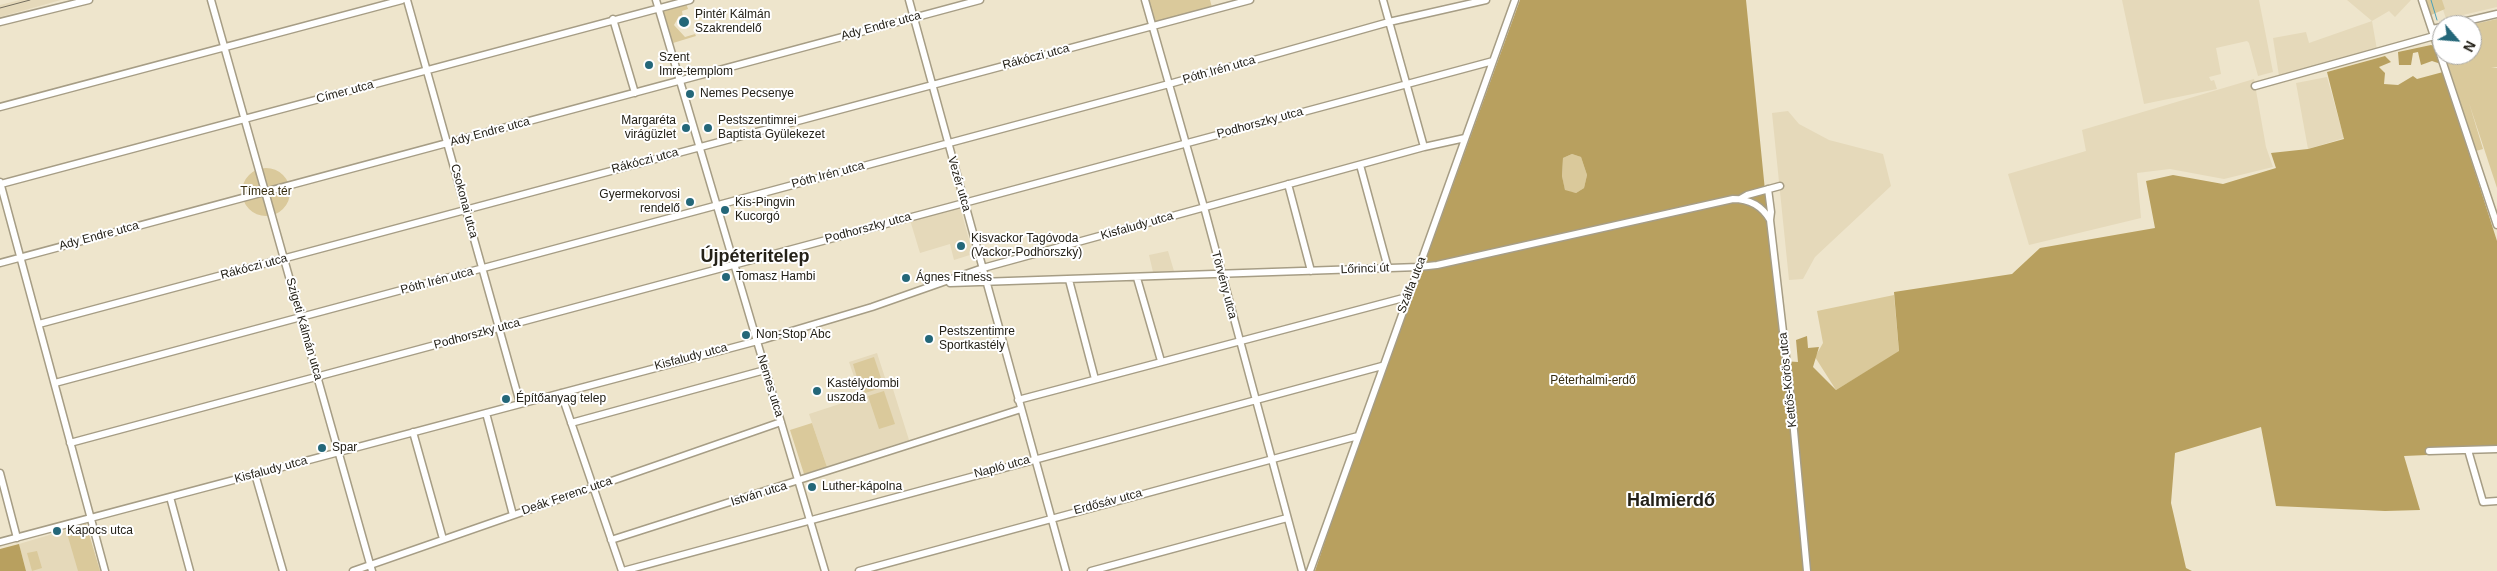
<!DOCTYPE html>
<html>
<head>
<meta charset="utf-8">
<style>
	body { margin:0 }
	#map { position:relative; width:2497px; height:571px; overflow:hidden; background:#eee5cc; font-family:Arial,sans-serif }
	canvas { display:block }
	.north { position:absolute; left:2432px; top:15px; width:50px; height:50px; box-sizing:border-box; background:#fff; border:1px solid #a7a6a3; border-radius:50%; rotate:117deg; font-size:14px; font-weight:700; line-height:20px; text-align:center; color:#242118 }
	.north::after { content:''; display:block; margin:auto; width:18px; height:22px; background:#246779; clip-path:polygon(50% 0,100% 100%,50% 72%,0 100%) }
</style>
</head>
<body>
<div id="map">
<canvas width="2497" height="571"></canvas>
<div class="north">N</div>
</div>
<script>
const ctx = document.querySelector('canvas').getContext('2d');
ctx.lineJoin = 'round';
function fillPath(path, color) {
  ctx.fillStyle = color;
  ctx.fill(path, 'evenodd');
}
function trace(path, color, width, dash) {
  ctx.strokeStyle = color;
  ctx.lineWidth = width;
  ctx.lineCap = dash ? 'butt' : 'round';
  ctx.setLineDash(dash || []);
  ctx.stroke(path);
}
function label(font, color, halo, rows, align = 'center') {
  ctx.font = font + ' Arial,sans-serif';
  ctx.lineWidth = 4;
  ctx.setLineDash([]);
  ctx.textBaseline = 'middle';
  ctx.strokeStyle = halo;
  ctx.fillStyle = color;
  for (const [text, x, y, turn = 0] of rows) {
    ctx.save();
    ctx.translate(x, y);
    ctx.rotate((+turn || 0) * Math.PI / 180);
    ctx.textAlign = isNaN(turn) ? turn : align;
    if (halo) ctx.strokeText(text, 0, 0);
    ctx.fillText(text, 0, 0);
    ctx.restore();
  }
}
fillPath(new Path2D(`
	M20,0h41l-61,17v-12z
	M2122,0h137l14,72 -15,4 -9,-33 -2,-2 -31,7 5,26 -12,3 2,4 3,-1 3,9 -73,15z
	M2347,0h64l-16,17 -6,-6 -17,10 5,29 -98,26 -6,-38 33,-6 3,11 63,-22z
	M2440,0h57v7l-51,12z
	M2327,77l17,61 -36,11 -12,-66z
	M2254,79l12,68 7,20 -49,12 -54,-10 -33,4 4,45 -112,27 -21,-71 78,-23 -4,-21z
	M1788,111l11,13 30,16 54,14 8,32 -76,71 -12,22 -14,1 -17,-167z
	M960,207l13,47 -19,6 -4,-16 -30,9 -10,-33z
	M1168,251l6,20 -21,1 -4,-17z
	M877,353l11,34 4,-1 17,54 -82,27 -18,-53 52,-17 -12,-35z
	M86,524l14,47h-74l-7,-27z`), '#e5d9ba');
fillPath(new Path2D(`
	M1145,0h65l3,11 -61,14z
	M2426,0h16l3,9 -14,6z
	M686,3l2,6 -6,2 1,7 -4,-2 -5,9 11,12 10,-3 1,2 -23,7 -10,-33z
	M2497,19v48l-6,1h6v120l-28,-85 14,46 -7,2 -31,-96h27v-30h-2z
	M1572,154l9,3 6,18 -3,13 -8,5 -11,-2 -3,-15 1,-18z
	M242 192a24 24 0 1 1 48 0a24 24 0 1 1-48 0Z
	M1894,295l5,57 -63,38 -21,-33 8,-14 -6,-32z
	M874,357l10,30 -22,7 -9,-30z
	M884,391l11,33 -16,5 -11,-33z
	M812,423l15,44 -23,7 -14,-44z
	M86,524l14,47h-22l-12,-41z
	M37,551l5,17 -10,3 -5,-18z`), '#dac99b');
fillPath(new Path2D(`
	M1520,0h226l36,361 16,1 -2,-22 11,-4 1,12 11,-1 -6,20 23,23 63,-39 -5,-59 118,-18 28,-26 115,-20 -9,-47 27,-6 50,9 53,-16 -5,-15 37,-4 36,-10 -17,-67 58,-16 6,6 -12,5 6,6 -1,11 14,1 15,-9 4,3 26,-7 54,169v211l-93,4 16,54 -35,1 -109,-5 -15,-79 -86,26 -4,50 15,65 6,3h-877l29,-86zM1572,154l9,3 6,18 -3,13 -8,5 -11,-3 -3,-14 1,-18z
	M2431,45l3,1 7,18 -9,-3 -11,4 -3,-13 -5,1 -2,12h-12l-1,-13z
	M19,544l7,27h-26v-22z`), '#b8a05f');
trace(new Path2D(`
	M2431,0l6,20`), '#4aa0b8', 1);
const minor = new Path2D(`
	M211,0l161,571
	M407,0l113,403
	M656,0l169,571
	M909,0l157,571
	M1145,0l59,207 98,364
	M1383,0l41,147
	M2422,0l75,225
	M613,19l22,74
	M0,22l89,-22
	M2450,25l47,-11
	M2432,29l10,-2
	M2255,86l179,-50
	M0,107l402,-107
	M1360,165l28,103
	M0,182l105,389
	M1,184l689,-184
	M1288,184l23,87
	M1768,189l3,23 -1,8 22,189 15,162
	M1740,199l7,-4 33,-9
	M0,263l980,-263
	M1137,278l24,83
	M1069,280l26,99
	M950,283l469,-16 18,-2 296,-66c17,0 29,7 37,21
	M39,324l1211,-324
	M55,383l1114,-299 220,-62 97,-22
	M561,393l61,178
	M1018,400l389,-103
	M486,413l27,102
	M571,423l194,-53
	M413,432l30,107
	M70,443l1423,-382
	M2468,450l15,52 14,-1
	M2429,451l68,-2
	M0,473l17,65
	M255,474l28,97
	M170,497l20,74
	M611,540l410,-131
	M0,542l765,-203 107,-32 111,-39 441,-121 41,-9
	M353,571l428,-149
	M623,571l759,-205
	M859,571l499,-135
	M1091,571l196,-53
	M1310,571l205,-571`);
trace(minor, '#a69d85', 9);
trace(minor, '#fff', 6);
trace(new Path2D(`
	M0,8l30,-8`), '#736d5e', 1);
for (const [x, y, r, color] of [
	[684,22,6,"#246779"],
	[649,65,5,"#246779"],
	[690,94,5,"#246779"],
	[686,128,5,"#246779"],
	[708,128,5,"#246779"],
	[690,202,5,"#246779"],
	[725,210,5,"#246779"],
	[961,246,5,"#246779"],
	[726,277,5,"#246779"],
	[906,278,5,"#246779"],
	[746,335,5,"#246779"],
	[929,339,5,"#246779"],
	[817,391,5,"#246779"],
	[506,399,5,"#246779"],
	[322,448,5,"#246779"],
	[812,487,5,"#246779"],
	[57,531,5,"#246779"]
]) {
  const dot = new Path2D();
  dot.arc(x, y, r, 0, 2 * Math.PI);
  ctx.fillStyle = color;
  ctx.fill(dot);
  trace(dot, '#fff', 2);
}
label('12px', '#242118', '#fff', [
	["Pintér Kálmán",695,15],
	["Szakrendelő",695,29],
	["Szent",659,58],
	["Imre-templom",659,72],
	["Nemes Pecsenye",700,94],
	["Margaréta",676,121,"right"],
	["virágüzlet",676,135,"right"],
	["Pestszentimrei",718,121],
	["Baptista Gyülekezet",718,135],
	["Gyermekorvosi",680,195,"right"],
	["rendelő",680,209,"right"],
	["Kis-Pingvin",735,203],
	["Kucorgó",735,217],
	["Kisvackor Tagóvoda",971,239],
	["(Vackor-Podhorszky)",971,253],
	["Tomasz Hambi",736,277],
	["Ágnes Fitness",916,278],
	["Pestszentimre",939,332],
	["Sportkastély",939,346],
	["Non-Stop Abc",756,335],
	["Kastélydombi",827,384],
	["uszoda",827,398],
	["Építőanyag telep",516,399],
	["Spar",332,448],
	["Luther-kápolna",822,487],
	["Kapocs utca",67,531]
], 'left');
label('12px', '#242118', '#fff', [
	["Ady Endre utca",881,26,-15],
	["Rákóczi utca",1036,57,-15],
	["Póth Irén utca",1219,70,-16],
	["Címer utca",345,92,-15],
	["Podhorszky utca",1260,123,-15],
	["Ady Endre utca",490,132,-15],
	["Rákóczi utca",645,161,-15],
	["Póth Irén utca",828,175,-15],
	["Vezér utca",959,184,74],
	["Csokonai utca",464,201,75],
	["Kisfaludy utca",1137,226,-16],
	["Podhorszky utca",868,228,-15],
	["Ady Endre utca",99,236,-15],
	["Rákóczi utca",254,267,-15],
	["Lőrinci út",1365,269,-2],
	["Póth Irén utca",437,281,-15],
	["Törvény utca",1224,285,75],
	["Szálfa utca",1412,285,-69],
	["Szigeti Kálmán utca",304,329,74],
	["Podhorszky utca",477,334,-15],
	["Kisfaludy utca",691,357,-15],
	["Kettős-Körös utca",1788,380,-96],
	["Nemes utca",770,386,73],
	["Napló utca",1002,467,-15],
	["Kisfaludy utca",271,470,-15],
	["István utca",759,494,-17],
	["Deák Ferenc utca",567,496,-19],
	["Erdősáv utca",1108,502,-15]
]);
label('12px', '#372d0f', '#fff', [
	["Tímea tér",266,192],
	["Péterhalmi-erdő",1593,381]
]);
label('bold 18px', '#242118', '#fff', [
	["Újpéteritelep",755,257],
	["Halmierdő",1671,501]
]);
</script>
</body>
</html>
